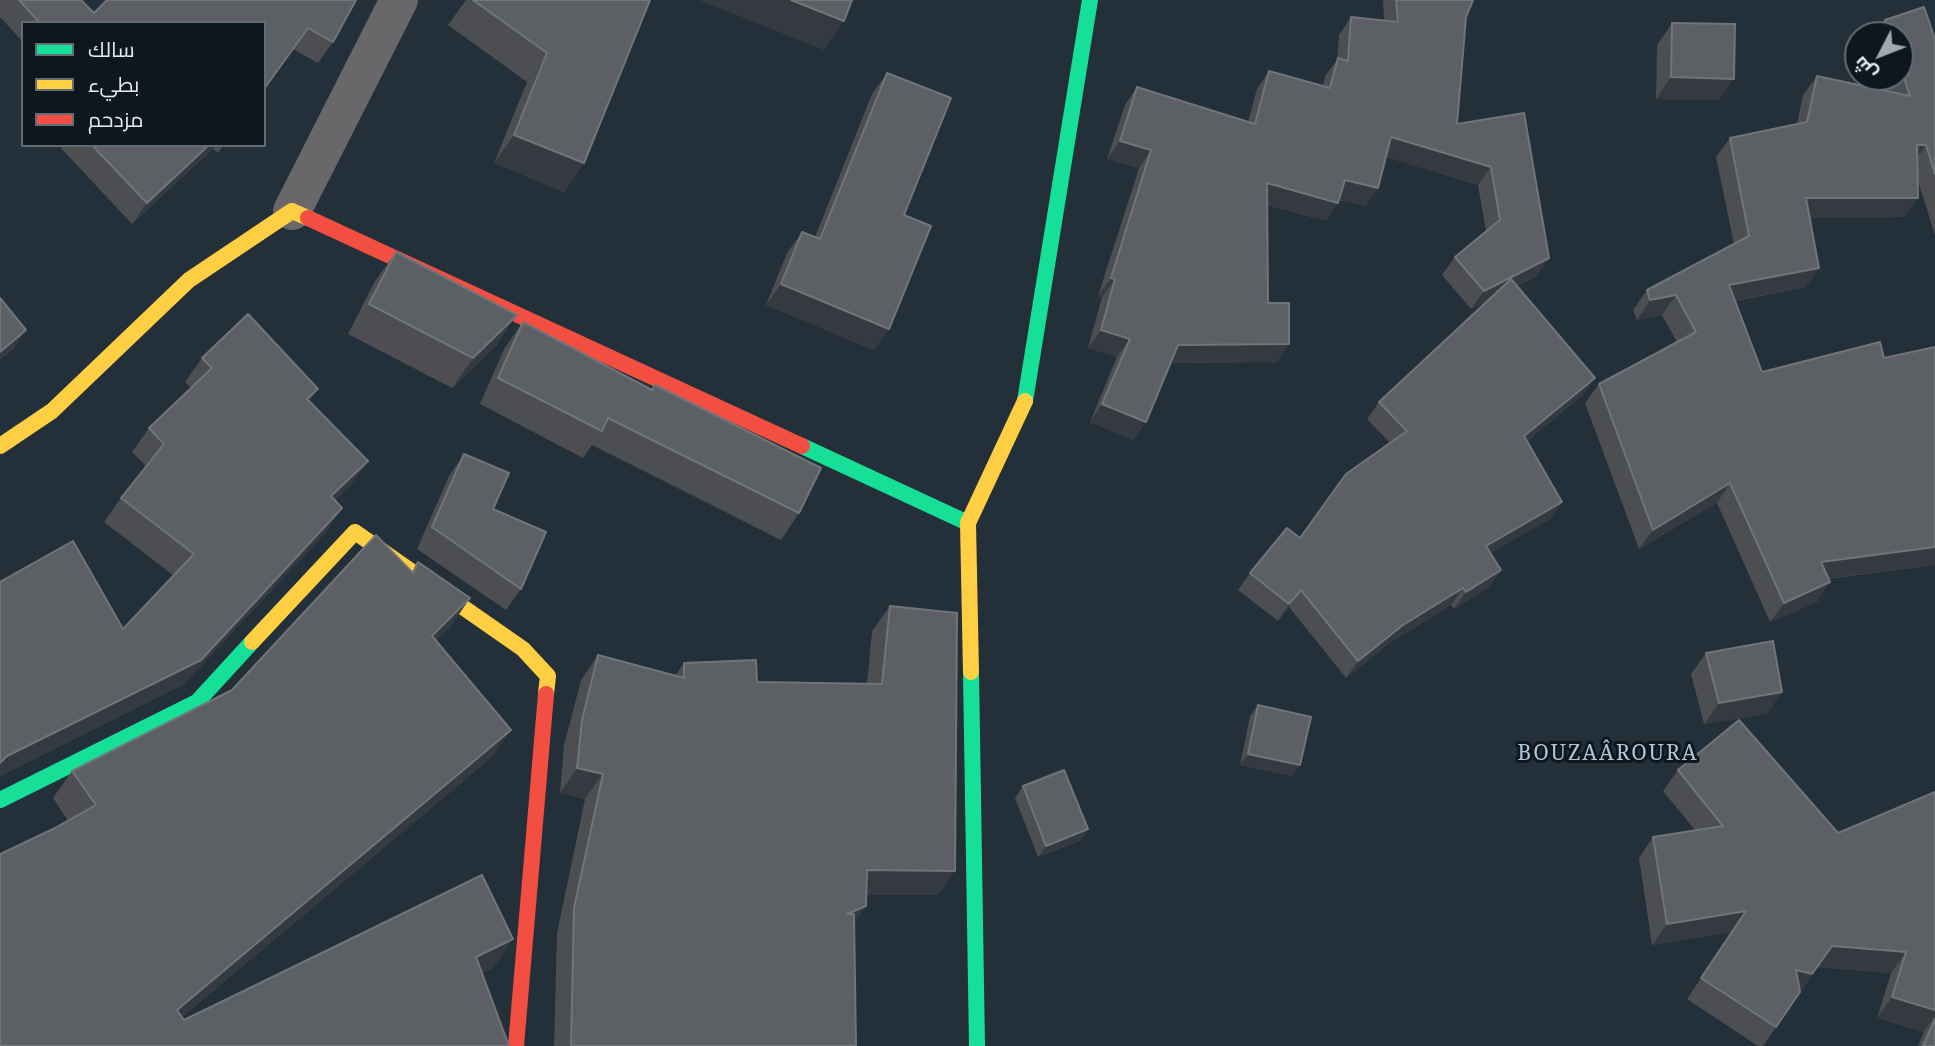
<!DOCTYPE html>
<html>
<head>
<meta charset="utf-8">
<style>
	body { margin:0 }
	#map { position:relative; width:1935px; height:1046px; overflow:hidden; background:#232f39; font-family:"Noto Serif",Cairo,serif }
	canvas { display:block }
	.legend { position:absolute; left:21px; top:21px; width:245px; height:126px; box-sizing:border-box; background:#0e171e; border:2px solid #626c75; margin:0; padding:9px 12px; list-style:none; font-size:21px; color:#dfecf7 }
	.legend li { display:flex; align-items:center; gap:14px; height:35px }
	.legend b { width:35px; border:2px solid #626c75 }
	.north { position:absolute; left:1844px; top:21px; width:70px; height:70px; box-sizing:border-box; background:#0e171e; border:2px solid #626c75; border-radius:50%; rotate:228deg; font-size:19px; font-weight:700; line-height:28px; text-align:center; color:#dfecf7 }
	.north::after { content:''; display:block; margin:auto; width:24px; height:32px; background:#9daab4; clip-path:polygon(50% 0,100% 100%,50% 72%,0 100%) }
</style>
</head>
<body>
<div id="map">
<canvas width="1935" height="1046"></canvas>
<ul class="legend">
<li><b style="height:9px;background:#16e098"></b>سالك</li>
<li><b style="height:9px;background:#ffcf43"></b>بطيء</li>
<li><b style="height:9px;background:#f24e42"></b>مزدحم</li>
</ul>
<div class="north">ش</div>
</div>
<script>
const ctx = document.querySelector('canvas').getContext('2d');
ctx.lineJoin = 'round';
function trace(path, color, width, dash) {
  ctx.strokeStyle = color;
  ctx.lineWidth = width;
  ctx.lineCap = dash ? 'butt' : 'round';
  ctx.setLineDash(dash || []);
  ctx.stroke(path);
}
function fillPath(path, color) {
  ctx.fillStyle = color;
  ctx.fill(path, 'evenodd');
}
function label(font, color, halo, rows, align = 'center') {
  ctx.font = font + ' "Noto Serif",serif';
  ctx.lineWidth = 6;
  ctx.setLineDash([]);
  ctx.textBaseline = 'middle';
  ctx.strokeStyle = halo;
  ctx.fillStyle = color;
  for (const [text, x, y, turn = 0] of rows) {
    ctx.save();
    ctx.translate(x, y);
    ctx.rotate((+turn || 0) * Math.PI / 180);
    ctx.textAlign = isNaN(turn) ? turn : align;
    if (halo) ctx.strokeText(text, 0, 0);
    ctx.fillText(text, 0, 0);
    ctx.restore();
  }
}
trace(new Path2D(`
	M292,211l107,-211`), '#6a676b', 38);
trace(new Path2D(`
	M1025,401l65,-401
	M802,446l166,77
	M971,672l6,374
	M0,800l197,-98 55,-60`), '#16e098', 16);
trace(new Path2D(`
	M0,446l52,-35 137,-131 103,-69 16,7
	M252,642l103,-110 168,117 25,27 -2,18
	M971,672l-3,-149 57,-122`), '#ffcf43', 16);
trace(new Path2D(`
	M308,218l494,228
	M516,1046l30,-352`), '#f24e42', 16);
fillPath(new Path2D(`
	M0,0h81l13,13 262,-13 -23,42 -15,21 -25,-14 -29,-26h-241v19l-23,-25z
	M466,0h184l-66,163 -20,29 -70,-29 33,-81 -79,-57z
	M1383,0h90l-7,17 -9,107 67,-11 13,163 -20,10 66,109 -56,46 35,61 -12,17 -60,34 11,17 -12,17 -35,22 -3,-4 -60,37 -45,36 -57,-71 -11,14 -40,-31 12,-17 50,-35 90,-95 -23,-24 12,-17 108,-101 -16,8 -29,-34 13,-18 31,-26 -8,-46 -92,-28 -8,31 -13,18 -26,-6 -13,21 -59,-16 1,98 21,41 -12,18 -107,1 -24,59 -13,18 -43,-18 27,-65 -29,-9 14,-51 -4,-1 41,-128 -32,-9 18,-54 12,-18 111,35 9,-33 12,-18 54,15 2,-10 12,-16 2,-25 12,-18 33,3z
	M1885,20l50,19v196l-17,-54 -14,36 -95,1 -3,69 -71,14 27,71 122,-14 51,-11v218l-107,14 -11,23 -47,20 -53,-119 -78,46 -54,-146 14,-19 78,-42 -15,-27 -25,5 -4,-10 14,-20 87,-46 -18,-87 14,-19 67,-14 6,-29 14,-19 71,15 -4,-14h16v-42h-25z
	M1672,23l47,77 -63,-1 1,-54z
	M887,73l17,142 -30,135 -108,-45 21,-52 15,-21 13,5 57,-143z
	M58,145h166l-6,8 -5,-4 -81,75z
	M396,252l101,93 -45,43 -104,-54 27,-53z
	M523,322l128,68 4,-5 144,128 -18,27 -189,-95 -9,13 -103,-54 24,-55z
	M202,358l107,43 42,84 -16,15 7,8 -16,24 -142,152 -184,92v-194l123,47 51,-53 -70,-54 17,-24 25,-32 -14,-14 17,-24 42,-40 -6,-6z
	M464,454l29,55 28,80 -15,21 -89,-61 32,-73z
	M418,562l33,64 -15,14 75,90 -19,27 -310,260 2,3 310,-53 -12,6 27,73h-509l53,-217 15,-8 -15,-23 19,-27 160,-81 180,-118z
	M890,606l48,289h-72l-12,28 2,123h-302l3,-113 28,-134 -25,-6 4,-48 17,-65 17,-25 77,21 9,-13 73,19 110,2 5,-53z
	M1706,653l61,61 -63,10 -13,-50z
	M1258,705l34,71 -52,-11 10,-49z
	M1678,770l160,63 97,-41v254h-17l6,-14 -47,-14 14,-45 -74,-6 -54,79h-5l-71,-47 45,-67 -80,13 -13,-87 14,-21 42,-7 -32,-39z
	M1023,786l65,43 -8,12 -42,16 -23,-59z`), '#4c4e51');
fillPath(new Path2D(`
	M699,0h92l53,21 -20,29z
	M1671,77l63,2 -15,21 -63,-1z
	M514,135l70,28 -20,29 -70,-29z
	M1391,137l100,30 -13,18 -99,-30z
	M1120,141l31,9 -12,18 -32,-9z
	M209,145h6l-2,4 -81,75 15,-21z
	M1917,145h9l-14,19z
	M1345,180l33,8 -13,18 -33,-8z
	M1267,183l71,20 -12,18 -72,-20z
	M1806,198h112l-14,19 -112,1z
	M1549,258l-12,18 -66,33 13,-18z
	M1819,268l-13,19 -91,17 14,-19z
	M1111,278l4,1 -13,18 -4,-1z
	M781,284l108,45 -15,21 -108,-45z
	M1676,295l-14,20 -25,5 13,-20z
	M517,315l-20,30 -45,43 21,-30z
	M26,330l-14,21 -12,9v-8z
	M1101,330l29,9 -13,18 -29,-9z
	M1289,344l-12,18 -112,1 13,-18z
	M1595,378l-12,17 -71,58 12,-17z
	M318,389l-17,24 6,-14z
	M1102,404l44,18 -13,18 -43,-18z
	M368,461l-17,24 -37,35 17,-24z
	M1730,483l-13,20 -78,46 14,-19z
	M1562,502l-12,17 -76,44 12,-17z
	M342,508l-16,24 -142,152 -184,92v-13l7,-7z
	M1935,547v18l-128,16 14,-19z
	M1501,570l-12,17 -35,22 12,-17z
	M1830,582l-13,20 -47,20 14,-19z
	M1463,588l-12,17 -60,37 -45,36 12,-17 45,-36z
	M1301,590l-12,17 -11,14 11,-17z
	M470,598l-19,28 -38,37 19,-27z
	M1782,692l-15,22 -63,10 15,-21z
	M511,730l-19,27 -334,280 19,-27z
	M1248,754l52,11 -8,11 -52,-11z
	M577,768l26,6 -18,25 -25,-6z
	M1088,829l-8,12 -42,16 8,-11z
	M867,870l88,1 -17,24h-89z
	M866,906l-17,25 -2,-17z
	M1746,911l-14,21 -80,13 15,-21z
	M513,939l-19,28 -37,18 19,-28z
	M1832,946l74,6 -15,21 -74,-6z
	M1796,970l16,4 -15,21z
	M1892,997l43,13v6l-11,16 -47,-14z`), '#353a40');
const building = new Path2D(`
	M19,0h62l13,13 13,-13h249l-23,42 -25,-14 -44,61v-66h-224z
	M473,0h177l-66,163 -70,-28 33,-82z
	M791,0h61l-8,21z
	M1396,0h77l-7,17 -9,107 67,-11 25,145 -65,33 -29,-34 45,-37 -9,-53 -100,-30 -13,51 -33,-8 -7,23 -71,-20 1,120h21v41l-111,1 -32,77 -44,-18 28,-65 -29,-9 14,-51 -4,-1 40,-128 -31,-9 17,-54 118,37 14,-53 61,17 8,-30 10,3 3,-44 47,5z
	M1924,7l11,32v135l-9,-29h-9l1,53h-112l13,70 -90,17 33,87 118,-30 4,16 51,-11v200l-114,15 9,20 -46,21 -54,-120 -77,47 -54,-146 97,-52 -20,-37 -26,5 -3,-10 102,-54 -19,-98 77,-16 10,-46 93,20 -10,-30v-31h-10l-5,-15z
	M1672,23l63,1 -1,55 -63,-2z
	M887,73l64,25 -47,117 27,11 -42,103 -108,-45 21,-52 18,7z
	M92,145h117l-62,58z
	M396,252l121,63 -44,43 -104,-54z
	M1511,279l84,99 -71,58 38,66 -76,44 15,24 -35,22 -3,-4 -60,37 -45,36 -57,-71 -12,14 -39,-31 37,-45 13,10 46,-64 61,-43 -28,-29z
	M0,298l26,32 -26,22z
	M248,314l70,75 -11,10 61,62 -37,35 11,12 -141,152 -194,96 -7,7v-181l73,-41 50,88 71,-75 -73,-56 43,-54 -15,-16 63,-60 -10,-10z
	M523,322l129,68 3,-5 166,83 -22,45 -191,-95 -6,13 -104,-53z
	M464,454l45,19 -16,36 53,23 -25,57 -89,-62z
	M376,535l37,38 5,-11 52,36 -38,38 79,94 -334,280 7,10 298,-145 31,64 -37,18 33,89h-509v-192l53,-25 43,-24 -24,-34 160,-81z
	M890,606l67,7 -2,258 -88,-1 -1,36 -19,8h7l2,132h-285l3,-138 29,-134 -26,-6 5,-48 16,-65 86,23v-15l72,-3 1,22 125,2z
	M1773,641l9,51 -63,11 -13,-50z
	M1258,705l53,12 -11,48 -52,-11z
	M1739,720l99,113 97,-41v218l-43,-13 14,-45 -74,-6 -20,28 -16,-4 4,22 -24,35 -75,-49 45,-67 -79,13 -14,-87 70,-11 -45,-56z
	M1064,770l24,59 -42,17 -23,-60z
	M1935,1019v27h-12z`);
fillPath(building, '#5c5f63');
trace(building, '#70757a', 2);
ctx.letterSpacing = '2px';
label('21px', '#adc6db', '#0e171e', [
	["BOUZAÂROURA",1608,754]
]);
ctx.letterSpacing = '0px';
</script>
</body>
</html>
